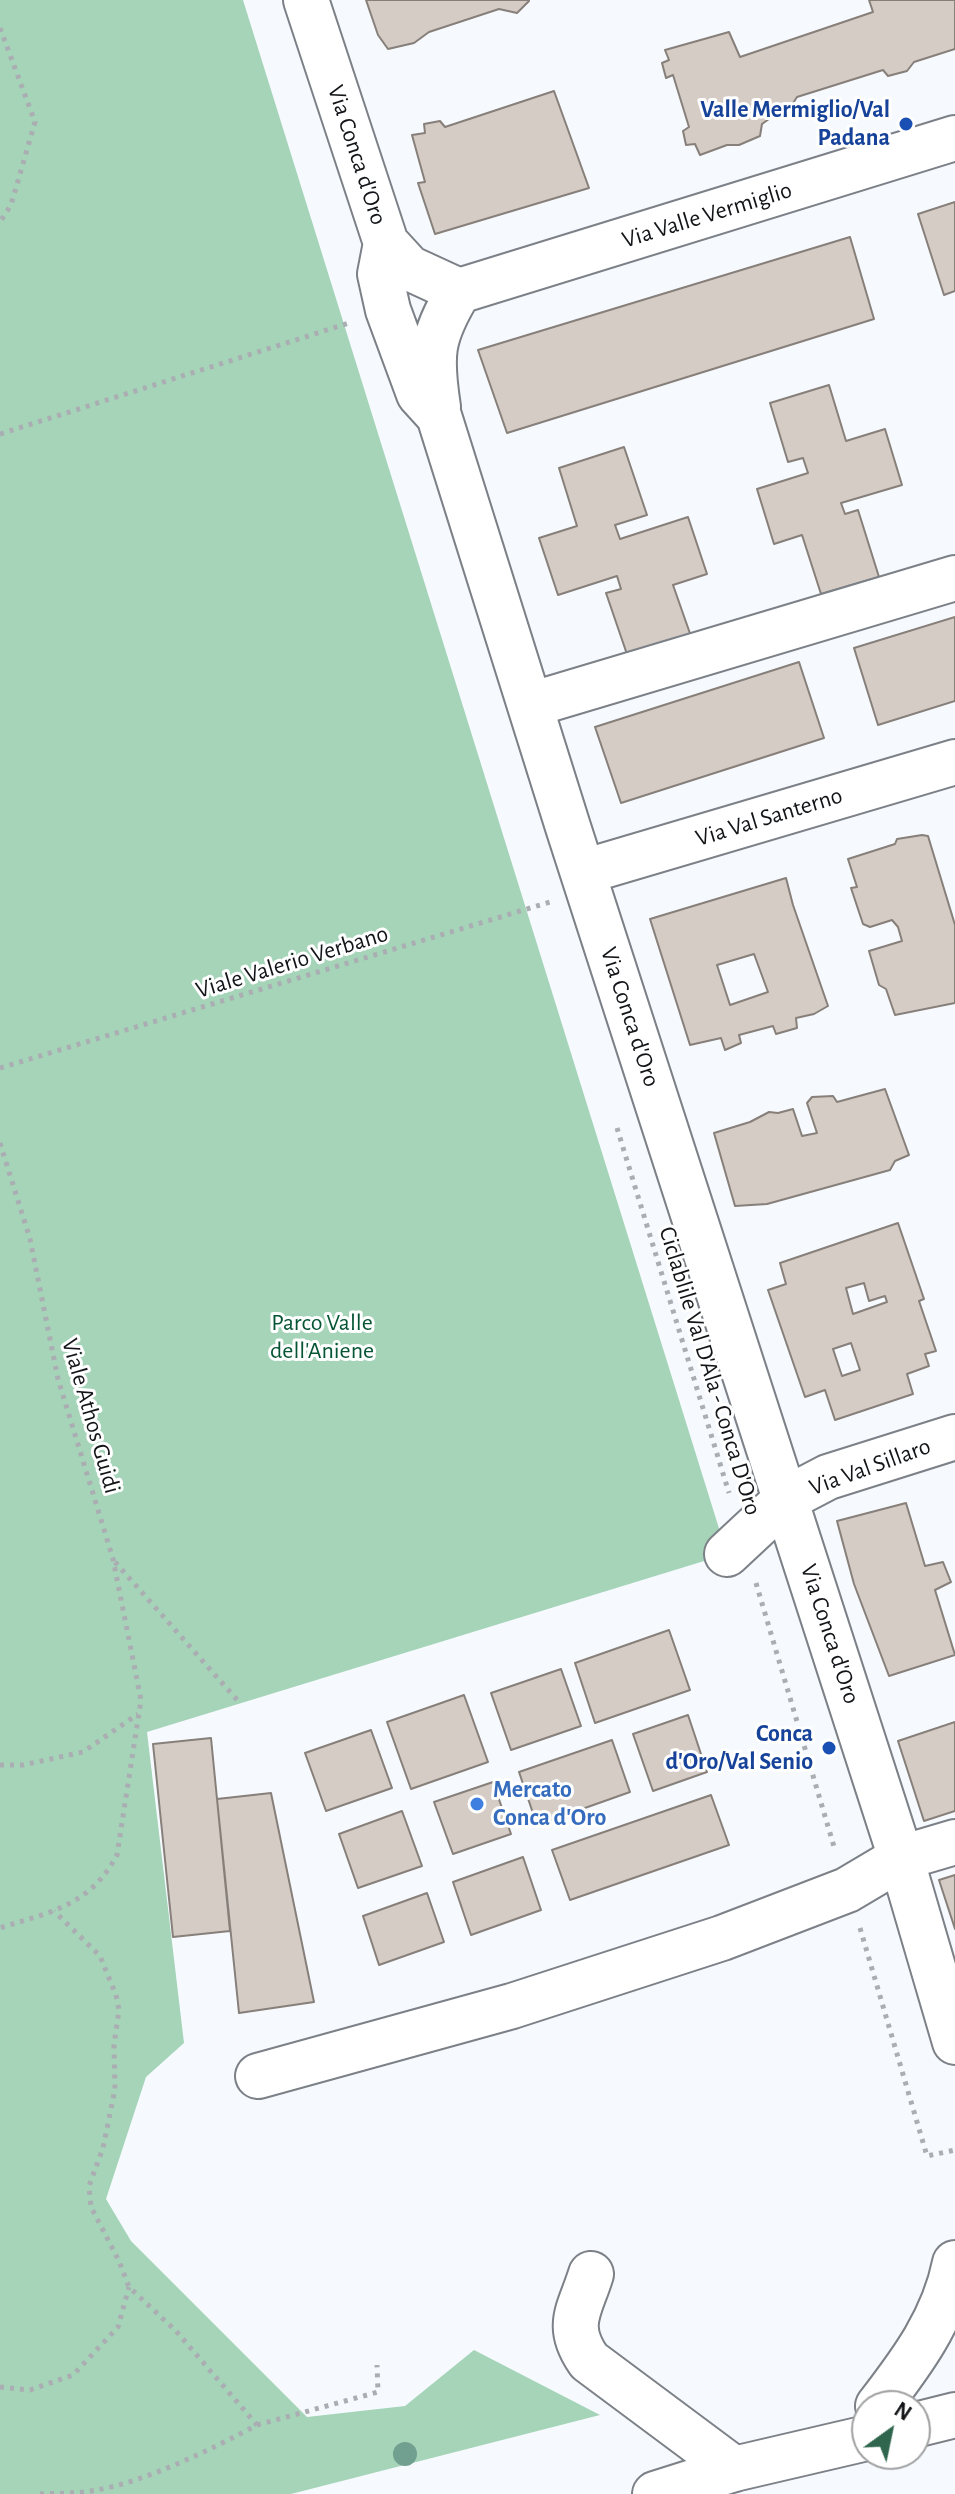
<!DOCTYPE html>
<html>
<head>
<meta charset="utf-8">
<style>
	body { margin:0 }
	#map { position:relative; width:955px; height:2494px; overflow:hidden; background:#f6faff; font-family:"Alegreya Sans",sans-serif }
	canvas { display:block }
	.north { position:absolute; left:851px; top:2390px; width:80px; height:80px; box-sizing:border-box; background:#fff; border:2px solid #a0a1a2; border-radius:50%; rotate:33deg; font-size:22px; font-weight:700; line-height:32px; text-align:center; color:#121417 }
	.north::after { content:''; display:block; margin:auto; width:28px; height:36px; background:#2f664d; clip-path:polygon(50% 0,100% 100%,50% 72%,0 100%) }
</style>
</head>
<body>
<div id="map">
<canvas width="955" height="2494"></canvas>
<div class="north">N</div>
</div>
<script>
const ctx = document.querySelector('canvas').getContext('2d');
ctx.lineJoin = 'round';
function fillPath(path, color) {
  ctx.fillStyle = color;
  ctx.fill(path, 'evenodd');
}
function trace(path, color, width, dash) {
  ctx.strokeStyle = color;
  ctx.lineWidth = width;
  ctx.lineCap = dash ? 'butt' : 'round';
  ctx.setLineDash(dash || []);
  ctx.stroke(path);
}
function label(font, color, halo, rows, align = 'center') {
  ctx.font = font + ' "Alegreya Sans",sans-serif';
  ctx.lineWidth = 6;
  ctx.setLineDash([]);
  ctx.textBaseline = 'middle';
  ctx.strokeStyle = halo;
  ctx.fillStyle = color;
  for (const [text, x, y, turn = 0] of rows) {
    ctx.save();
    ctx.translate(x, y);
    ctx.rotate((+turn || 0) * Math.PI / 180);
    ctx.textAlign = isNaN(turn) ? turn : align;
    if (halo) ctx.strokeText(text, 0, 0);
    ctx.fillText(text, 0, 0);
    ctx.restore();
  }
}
fillPath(new Path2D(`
	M0,0h243l484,1554 -580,178 37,311 -38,34 -40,122 25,42 176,176 98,-11 69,-56 126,65 -309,79h-291z`), '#a5d4b8');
const building = new Path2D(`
	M366,0h163v1l-12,12 -18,-4 -70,23 -15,11 -26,6 -10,-14z
	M869,0h86v49l-41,13 -7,9 -19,5 -5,-6 -86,27 -7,11 -22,2 1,9 -7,5 -2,12 -21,9h-12l-27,10 -5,-11 -9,1 -3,-14 6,-4 -16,-52 -7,3 -4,-15 7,-3 -4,-10 64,-18 11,25 133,-45z
	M554,91l35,97 -154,46 -17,-51 7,-1 -13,-47 13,-2 -1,-9 16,-3 5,6z
	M955,202v89l-11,4 -26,-81z
	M850,237l24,82 -367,114 -29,-83z
	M829,385l17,56 39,-12 17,56 -61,18 4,11 13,-4 21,67 -58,17 -19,-59 -28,9 -17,-55 51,-16 -5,-15 -15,4 -18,-59z
	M624,447l23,68 -32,10 5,14 68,-22 19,57 -34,11 20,57 -63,21 -24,-70 15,-4 -4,-13 -59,19 -19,-57 38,-12 -18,-58z
	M955,617v84l-77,24 -24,-77z
	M799,662l25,76 -203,65 -26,-76z
	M922,835l6,1 27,89v78l-60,12 -9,-26 -7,-4 -10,-34 33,-10 -4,-14 -6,-7 -22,7 -7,-3 -12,-36 6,-1 -9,-28 47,-15 2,-5z
	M786,878l7,27 35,101 -14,8 -18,4 1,10 -21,6 -3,-8 -34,9 2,8 -16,7 -4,-12 -31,7 -40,-126zM754,954l14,38 -38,13 -13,-40z
	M885,1089l24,66 -14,6 -5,9 -123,34 -32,2 -21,-73 36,-11 19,-10 9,1 15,-4 9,27 15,-3 -10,-30 5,-6 21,-1 4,6z
	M898,1223l26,76 -5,2 17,50 -11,3 4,12 -22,8 6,20 -78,26 -10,-30 -20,7 -37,-107 18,-6 -6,-21zM864,1283l5,18 16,-5 2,6 -34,12 -7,-26zM851,1343l9,27 -18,6 -9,-27z
	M906,1503l19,63 18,-4 8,20 -16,8 20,65 -66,21 -35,-92 -17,-63z
	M669,1630l21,60 -95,33 -20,-60z
	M561,1669l20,57 -70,24 -20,-57z
	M464,1695l24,67 -77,27 -24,-67z
	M688,1715l19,57 -54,19 -20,-57z
	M955,1722v89l-31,10 -26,-80z
	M371,1730l21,58 -66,23 -21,-58z
	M211,1738l19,193 -57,6 -20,-193z
	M612,1740l18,52 -93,33 -18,-53z
	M493,1782l18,52 -58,20 -19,-52z
	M271,1793l43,209 -75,11 -22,-214z
	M711,1795l18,50 -159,55 -18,-50z
	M402,1811l20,55 -64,22 -19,-54z
	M523,1857l18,53 -70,25 -18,-53z
	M955,1875v54l-16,-49z
	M427,1893l17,49 -65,23 -16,-49z`);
fillPath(building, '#d5ccc6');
trace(building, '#877f79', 2);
const minor = new Path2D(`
	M306,0l80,243 -6,31 8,36 31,84 20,22 129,411 333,1031 54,184
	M386,243l23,25 50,23 496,-153
	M438,407c-8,-52 -7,-70 21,-116
	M530,705l425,-127
	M583,872l372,-110
	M727,1554l59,-55 42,-22 127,-40
	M258,2076l254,-70 210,-68 125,-48 54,-32 54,-16
	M591,2274c-11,36 -27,51 -2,87l145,108
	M878,2406c34,-44 66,-87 77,-143`);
const major = new Path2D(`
	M915,2425l40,-10
	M655,2494l79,-25 133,-31`);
trace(minor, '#7c8188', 48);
trace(major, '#7c8188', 48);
trace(new Path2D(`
	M0,28l35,94 -24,83 -11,17
	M0,434l349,-111
	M0,1068l550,-166
	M617,1128l112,365
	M0,1143l30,96 28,140 55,180 28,141 -24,155c-27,51 -67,57 -117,73
	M115,1562l124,140
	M756,1583l79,267
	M0,1765h23l60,-13 55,-38
	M860,1928l67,228 28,-6
	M0,2387l30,3 43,-15 45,-48 11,-40
	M257,2425l121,-33 -1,-27
	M40,2494c19,-1 38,0 56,-4 49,-8 116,-41 161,-65l-81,-94 -47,-44 -10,-26 -28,-54 -2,-21 14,-38 12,-59 -1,-44 5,-35 -3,-15 -16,-39 -46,-45`), '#aaadb1', 5, [4, 6]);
trace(minor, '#fff', 44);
trace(major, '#fff', 44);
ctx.fillStyle = '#719f90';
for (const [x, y] of [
	[405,2454]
]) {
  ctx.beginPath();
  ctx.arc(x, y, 12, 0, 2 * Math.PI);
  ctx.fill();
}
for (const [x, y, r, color] of [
	[906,124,8,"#1a4fb4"],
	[829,1748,8,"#1a4fb4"],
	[477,1804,8,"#3f7fe0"]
]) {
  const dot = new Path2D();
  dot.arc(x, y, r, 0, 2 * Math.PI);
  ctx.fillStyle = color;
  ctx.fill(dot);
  trace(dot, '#fff', 3);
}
label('bold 24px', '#164399', '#fff', [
	["Valle Mermiglio/Val",890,110],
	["Padana",890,138],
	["Conca",813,1734],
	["d'Oro/Val Senio",813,1762]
], 'right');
label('24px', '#121417', '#fff', [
	["Via Conca d'Oro",357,155,72],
	["Via Valle Vermiglio",707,215,-17],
	["Via Val Santerno",769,817,-17],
	["Viale Valerio Verbano",292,962,-17],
	["Via Conca d'Oro",630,1017,72],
	["Ciclablile Val D'Ala - Conca D'Oro",710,1371,73],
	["Viale Athos Guidi",91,1416,74],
	["Via Val Sillaro",870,1467,-20],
	["Via Conca d'Oro",830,1634,72]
]);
label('24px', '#055535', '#fff', [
	["Parco Valle",322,1323],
	["dell'Aniene",322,1351]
]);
label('bold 24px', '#366cbe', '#fff', [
	["Mercato",493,1790],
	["Conca d'Oro",493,1818]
], 'left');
</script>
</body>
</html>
